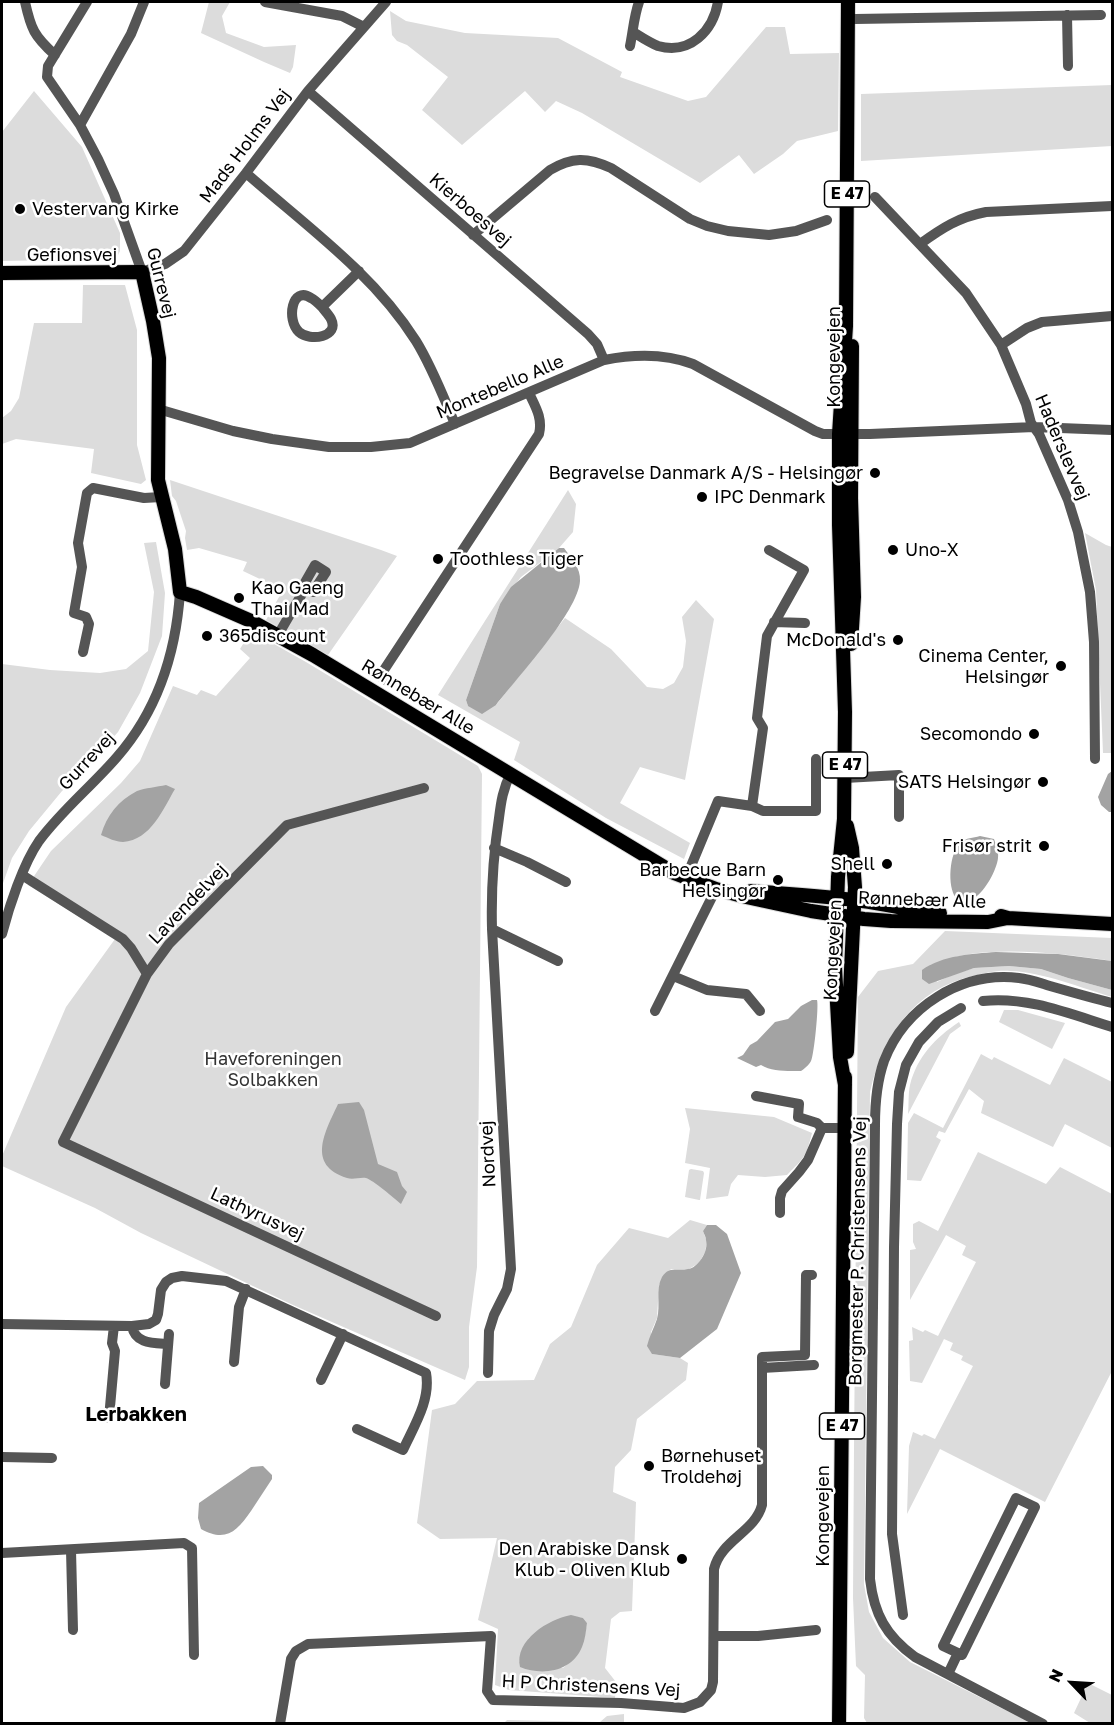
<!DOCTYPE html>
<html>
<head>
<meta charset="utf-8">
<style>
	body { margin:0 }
	#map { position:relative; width:1114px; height:1725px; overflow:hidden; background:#fff; font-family:"Golos Text",sans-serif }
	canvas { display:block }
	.frame { position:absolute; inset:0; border:3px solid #000; pointer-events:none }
	.north { position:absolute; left:1042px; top:1653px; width:60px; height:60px; -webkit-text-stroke:4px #fff; paint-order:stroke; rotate:295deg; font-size:16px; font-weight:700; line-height:24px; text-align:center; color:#000 }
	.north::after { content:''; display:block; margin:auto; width:21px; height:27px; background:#000; clip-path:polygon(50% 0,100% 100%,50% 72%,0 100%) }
</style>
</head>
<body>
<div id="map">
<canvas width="1114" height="1725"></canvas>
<div class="frame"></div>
<div class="north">N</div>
</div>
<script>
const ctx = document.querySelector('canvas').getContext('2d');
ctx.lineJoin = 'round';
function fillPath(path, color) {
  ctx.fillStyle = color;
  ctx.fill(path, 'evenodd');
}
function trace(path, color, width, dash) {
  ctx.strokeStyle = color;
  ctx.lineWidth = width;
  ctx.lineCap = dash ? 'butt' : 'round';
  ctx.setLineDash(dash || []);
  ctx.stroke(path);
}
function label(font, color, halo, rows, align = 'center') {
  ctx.font = font + ' "Golos Text",sans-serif';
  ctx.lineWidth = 5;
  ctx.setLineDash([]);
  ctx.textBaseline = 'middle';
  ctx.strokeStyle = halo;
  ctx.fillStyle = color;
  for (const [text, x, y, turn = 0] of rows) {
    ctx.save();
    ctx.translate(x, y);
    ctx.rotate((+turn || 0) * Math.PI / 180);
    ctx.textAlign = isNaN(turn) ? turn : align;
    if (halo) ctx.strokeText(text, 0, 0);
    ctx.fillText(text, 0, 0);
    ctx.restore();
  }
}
fillPath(new Path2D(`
	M209,2h21l-8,14 4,17 38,14 32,-2 -3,22 -3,6 -26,-11 -63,-29z
	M390,11l16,10 59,12 93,5 64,34 -2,5 68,24 18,-4 60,-70h19l5,27 49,-1 -1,78 -41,10 -14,13 -29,20 -15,-19 -39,28 -118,-70 -26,-12 -11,11 -20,-21 -63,54 -40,-35 26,-33 -41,-32 -10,-4 -5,-6z
	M1112,85v61l-251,15v-67z
	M34,91l48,56 38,86v18l-4,8 -114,2v-129z
	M83,285h42l12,45v115l9,35 -5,4 -50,-11 3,-24 -78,-10 -14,5v-26l9,-7 8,-13 15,-75h48z
	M170,480l211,70 16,6 -69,99 -62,-35 17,-30 -40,-19 4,-9 -48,-14 -12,2 -2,-12 1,-7 -10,-30 -4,-5z
	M568,490l8,14 -3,28 -14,16 -38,29 -21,27 -34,96 2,6 28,-1 69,-87 46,31 36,38 16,2 11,-6 9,-16 3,-26 -4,-24 14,-17 18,19 -29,161 -45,-13 -20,36 70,40 -6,16 -78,-41 -92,-58 6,-18 -82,-47z
	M1085,533l21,12 6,2v206h-9l-7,-163z
	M156,542l9,51 -3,43 -22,57 -22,39 -29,33 -27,26 -33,40 -17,27 -10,28v-222l48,6 50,3 26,-4 22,-18 6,-59 -10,-49z
	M251,631l55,31 172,104 4,8 -5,493 -8,60v40l-4,13 -172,-75 -152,-72 -46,-25 -93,-42v-10l64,-149 49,-68 -87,-54 23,-34 70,-68 19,-22 33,-75 24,9 4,-5 15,6 34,-38 -10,-9z
	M945,931l167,7v23c-46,-7 -96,-13 -142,-7 -14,2 -27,7 -40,11l7,17 17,-8 20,-6 35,-2 32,3 27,9 44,12v7c-31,-9 -69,-25 -102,-26 -13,-1 -24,2 -37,5 -59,13 -90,60 -103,116l-6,492 5,28 14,26 27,24 121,61h-164l-3,-5 1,-43 -9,-9 -3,-68 1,-150 4,-451 20,-26 35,-7z
	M1004,1010h14l47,13 -13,26 -53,-27z
	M959,1022l2,4 -11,8 -42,80c1,-9 0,-20 2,-29 7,-28 25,-47 49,-63z
	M981,1054l11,6 2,-3 56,28 14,-27 48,24v66l-47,-24 -12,23 -72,-34 3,-12 -15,-12 -24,44 -6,-2 -3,6 5,3 -20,41 -14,-1 1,-57 6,-10 29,15z
	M685,1108l89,9 38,16c-6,24 -8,25 -25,42l-22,2 -27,-2 -7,9 -3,12 -22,3 4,-31 -25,-5 5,-34z
	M978,1152l68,32 14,-17 52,27v177l-67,131 -105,-53 -33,65 2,-68 4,-14 9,4 2,-2 11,5 38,-73 -12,-6 2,-4 -13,-6 3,-7 -9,-4 -22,44 -12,-2 -1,-40 4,-1 -1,-13 11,5 2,-2 13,6 38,-74 -14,-7 4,-9 -20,-11 -36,65v-50l6,-1 -3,-7v-18l6,-3 19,10z
	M691,1169l12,2 1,2 -4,27h-1l-14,-3 4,-27z
	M690,1220l17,5 -4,6 4,11 -2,10 -6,11 -10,6h-18l-12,16 -2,33 -6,14 1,22 28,4 8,5 -2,17 -49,39 -6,31 -16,17 -2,25 23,10 -4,109 -12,1 -9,7 -6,49 11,14 -1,16 -106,-8 -14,-5 3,-56 -20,-9 19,-82 -57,1 -23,-16 15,-113 23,-6 22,-23 57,-1 16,-36 21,-17 26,-62 32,-37 39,10zM571,1616l12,2 4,5c-4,23 -6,30 -24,45l-44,-6 10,-24z
	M1088,1683l24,12v28h-22l-16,-10z
	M624,1714v9h-120l3,-3 93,2 7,-6z`), '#dcdcdc');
fillPath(new Path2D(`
	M559,548h5c7,10 17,20 16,33 -2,31 -63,97 -84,124l-14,9 -14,-8 -2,-6 34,-96 11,-17z
	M1112,771v41h-3l-8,-7 -3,-8 10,-23z
	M166,785l9,4c-12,20 -24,51 -52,53 -7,0 -15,-4 -22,-7 6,-20 17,-34 36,-44 8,-3 20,-4 29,-6z
	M980,836l14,3c2,6 5,12 4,19 -1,11 -13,34 -24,40 -6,3 -12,1 -18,0 -9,-11 -7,-46 5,-56 5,-4 12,-4 19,-6z
	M996,952l62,2 54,7v29l-44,-12 -27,-9 -32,-3 -35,2 -45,16 -7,-5v-9c21,-15 50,-16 74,-18z
	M812,1000h5c2,6 -3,55 -6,61 -2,4 -7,8 -10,10 -13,0 -29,1 -40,-6l-5,2 -19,-9 6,-3 7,-10 7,-4 18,-19 13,-3 13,-13z
	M359,1102l5,8 14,54 19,8 5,14 5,6 -6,12c-7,-6 -28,-24 -35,-26 -6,-1 -13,2 -19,0 -41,-13 -22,-46 -9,-74z
	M707,1225h9l11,9 14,39 -24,56 -37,29 -28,-4 -5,-8c2,-9 7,-18 10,-27 4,-14 -2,-29 5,-42 7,-11 15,-6 26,-8 10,-1 21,-18 18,-29 0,-3 -2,-6 -3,-9z
	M263,1466l9,9v4c-7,11 -14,21 -21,32 -14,20 -25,32 -50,18l-3,-11 1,-15 52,-36z
	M571,1615l12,3 4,5c-1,8 -2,17 -5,24 -10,25 -40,29 -62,20 -6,-27 29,-48 51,-52z`), '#a3a3a3');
const major = new Path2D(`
	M2,273l140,-1 11,49 6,37 -1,122 17,69 5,43 16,5 55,24 62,34 361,218 42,16 30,8 65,14 53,8 27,2 97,1 20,-4
	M851,644l3,-47 -3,-99 1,-152
	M751,891c37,3 74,5 111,10 26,3 52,11 78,12
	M1001,916l7,2 104,6
	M847,1052l8,-165 -3,-39 -5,-22
	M845,1085l-5,-28 -5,-90 3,-90 6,-58 1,-107 -6,-187v-91l7,-108 2,-324
	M839,1724l6,-647`);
trace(major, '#dbdbdb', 16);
trace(new Path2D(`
	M25,2c6,27 9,34 30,53
	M87,2l-39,64 -1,11 33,48 18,34 16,35 28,78 23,-8 19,-13 62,-78 62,-82 78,-89
	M265,2l77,14 22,11
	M1067,15l1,51
	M848,17l7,2 246,-4
	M633,32c8,5 17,11 25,14 32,9 55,-15 60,-44
	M630,46c3,-15 4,-30 9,-44
	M308,91l280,243 9,10 7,16
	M80,125l51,-91 13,-32
	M246,173c59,52 127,100 170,168 16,26 27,55 39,83
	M875,197l91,96 35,52 25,59 5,19 8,11 29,66 10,32 12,60 4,50 1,117
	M473,235l77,-65c22,-13 37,-13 61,-2l79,51 17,7 21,5 41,4 27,-4 31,-11
	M920,244c22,-16 39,-27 66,-32l126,-6
	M322,307c3,4 7,8 9,12 9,18 -21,23 -32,13 -13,-12 -7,-47 12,-34 4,2 8,6 11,9l37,-36
	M1001,345l26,-17 15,-6 70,-6
	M158,409l75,22 39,8 57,8h42l39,-4 194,-83c30,-6 60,-7 89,4l122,67 8,3h47l164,-7 78,3
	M774,622l31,1
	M278,635l28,-48 -3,-1 12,-21 11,7 -13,20 -7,-5
	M83,652l6,-28 -3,-7 -12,-4 8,-46 -4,-24 9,-50 6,-5 51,10 17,-1
	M372,671l17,11
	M380,676l159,-242c4,-16 -4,-28 -10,-41
	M845,778l54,-3v42
	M424,788l-137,37 -118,119 -22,30 -84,168 373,174
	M752,806l11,-78 -6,-10 10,-82 37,-66 -35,-20
	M494,848l33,14 39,20
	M22,875l101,64 8,9 16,26
	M686,878l32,-77 34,5 11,5h53v-52
	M492,929l66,32
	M2,934c7,-27 21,-70 37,-93 23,-31 53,-55 78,-84 41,-47 59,-104 63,-165
	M673,976l34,14 39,4 14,17
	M983,1001c44,-5 87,13 129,26
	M655,1011l61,-122
	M756,1096l43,8 -1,13 19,6 5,5h22
	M780,1213v-15l2,-7 17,-19 9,-12 14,-32
	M2,1324l130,2 17,-2 7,-4 2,-6 3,-24 5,-8 6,-4 10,-2 44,5 200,92c5,27 -12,53 -23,77l-46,-21
	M132,1326c3,18 21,17 36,18
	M234,1362l5,-55 7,-18
	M762,1368l52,-3
	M488,1373l1,-42 5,-16 13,-26 4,-20 -19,-340c-1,-39 1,-73 7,-111 2,-16 4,-30 12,-45
	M321,1380l22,-46
	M165,1384l4,-50
	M109,1418l6,-67 -3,-8 2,-17
	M2,1457l50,1
	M71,1550l2,80
	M2,1553l182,-10 8,5 2,107
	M903,1615l-11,-81 2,-287 3,-123 2,-32 7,-27 13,-23 19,-20 23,-14
	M714,1636h44l58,-6
	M948,1674l10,-21 4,2 73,-148 -19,-9 -73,148 15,7
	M280,1724l11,-65 5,-8 12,-7 183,-8 -4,55 6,9 128,3 63,5 16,-6 11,-12 2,-8 1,-113c7,-29 41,-37 48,-64v-148l43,-2 1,-80h6
	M1043,1724l-128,-67c-29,-21 -41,-43 -45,-78l5,-454c0,-21 2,-44 9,-64 21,-54 77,-90 135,-83 10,1 21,5 31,8 21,6 42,12 62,17`), '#555', 10);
trace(major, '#000', 14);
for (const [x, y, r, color] of [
	[20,209,6,"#000"],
	[875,473,6,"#000"],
	[702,497,6,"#000"],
	[893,550,6,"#000"],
	[438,559,6,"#000"],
	[239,598,6,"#000"],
	[207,636,6,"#000"],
	[898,640,6,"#000"],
	[1061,666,6,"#000"],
	[1034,734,6,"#000"],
	[1043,782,6,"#000"],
	[1044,846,6,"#000"],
	[887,864,6,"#000"],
	[778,880,6,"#000"],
	[649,1466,6,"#000"],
	[682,1559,6,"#000"]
]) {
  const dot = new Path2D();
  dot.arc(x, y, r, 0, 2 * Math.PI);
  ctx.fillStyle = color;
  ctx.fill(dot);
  trace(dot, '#fff', 2);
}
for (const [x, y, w] of [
	[847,194,45],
	[845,765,45],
	[842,1426,45]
]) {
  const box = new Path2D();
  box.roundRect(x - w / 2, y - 13, w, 26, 4.5);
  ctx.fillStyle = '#fff';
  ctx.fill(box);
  trace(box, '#000', 1.5);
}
label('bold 16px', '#000', null, [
	["E 47",847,194],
	["E 47",845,765],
	["E 47",842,1426]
]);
label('18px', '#000', '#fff', [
	["Mads Holms Vej",245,146,-53],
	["Kierboesvej",470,210,41],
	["Gefionsvej",72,255],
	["Gurrevej",161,283,76],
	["Kongevejen",834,357,-90],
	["Montebello Alle",500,387,-23],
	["Haderslevvej",1062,447,67],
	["Rønnebær Alle",418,697,31],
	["Gurrevej",87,761,-47],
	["Rønnebær Alle",922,900,2],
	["Lavendelvej",188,904,-46],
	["Kongevejen",833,950,-87],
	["Nordvej",488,1154,-93],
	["Lathyrusvej",257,1214,25],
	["Borgmester P. Christensens Vej",858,1251,-89],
	["Kongevejen",823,1516,-90],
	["H P Christensens Vej",591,1686,3]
]);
label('18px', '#000', '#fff', [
	["Vestervang Kirke",32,209,"left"],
	["Begravelse Danmark A/S - Helsingør",863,473],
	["IPC Denmark",714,497,"left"],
	["Uno-X",905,550,"left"],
	["Toothless Tiger",450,559,"left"],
	["Kao Gaeng",251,588,"left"],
	["Thai Mad",251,609,"left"],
	["365discount",219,636,"left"],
	["McDonald's",886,640],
	["Cinema Center,",1049,656],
	["Helsingør",1049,677],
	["Secomondo",1022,734],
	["SATS Helsingør",1031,782],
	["Frisør strit",1032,846],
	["Shell",875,864],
	["Barbecue Barn",766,870],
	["Helsingør",766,891],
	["Børnehuset",661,1456,"left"],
	["Troldehøj",661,1477,"left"],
	["Den Arabiske Dansk",670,1549],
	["Klub - Oliven Klub",670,1570]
], 'right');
label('18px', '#333', '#fff', [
	["Haveforeningen",273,1059],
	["Solbakken",273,1080]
]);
label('bold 20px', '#000', '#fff', [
	["Lerbakken",136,1415]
]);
</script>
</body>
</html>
